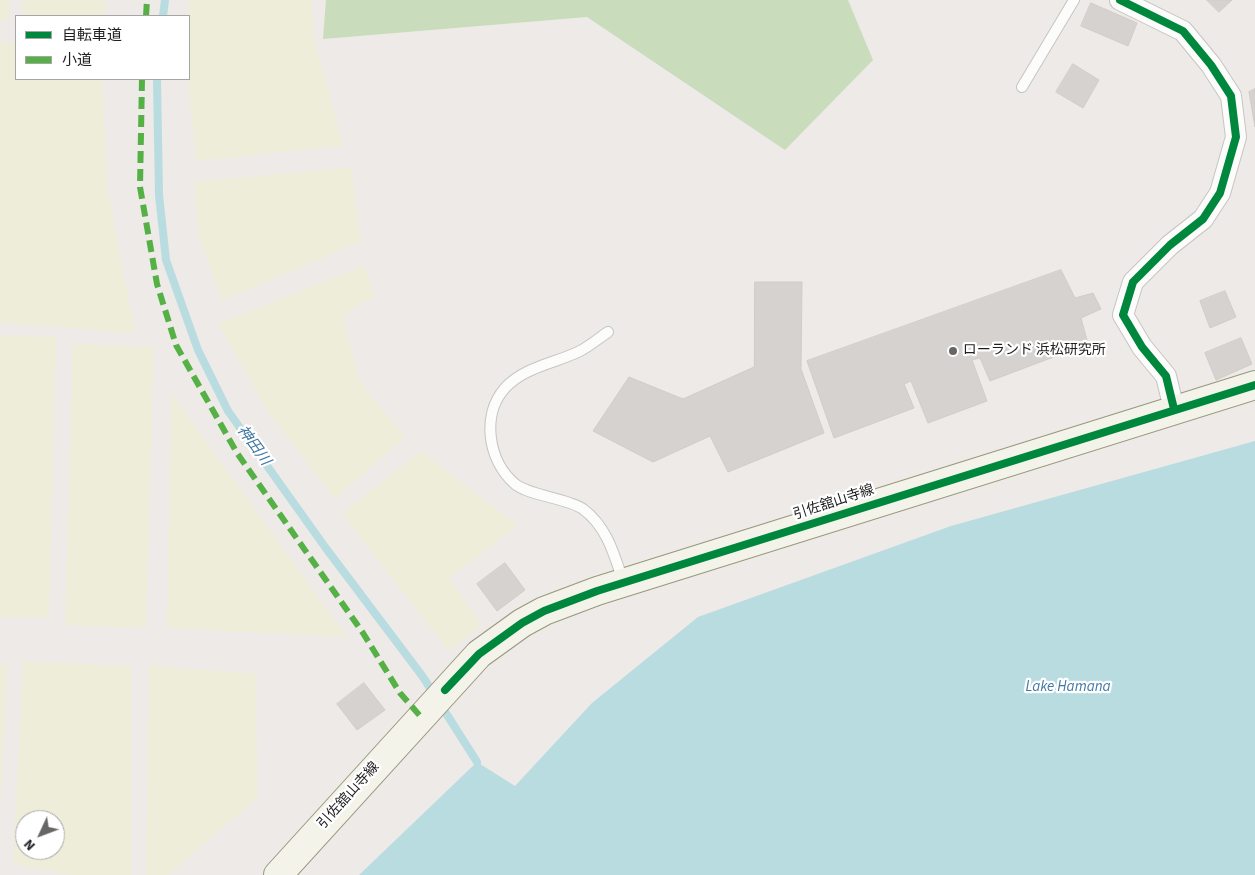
<!DOCTYPE html>
<html>
<head>
<meta charset="utf-8">
<style>
	body { margin:0 }
	#map { position:relative; width:1255px; height:875px; overflow:hidden; background:#edeae7; font-family:"Source Sans 3","Noto Sans JP",sans-serif }
	canvas { display:block }
	.legend { position:absolute; left:15px; top:15px; width:175px; height:65px; box-sizing:border-box; background:#fff; border:1px solid #a5a5a5; margin:0; padding:6px 9px; list-style:none; font-size:15px; color:#1f1f1f }
	.legend li { display:flex; align-items:center; gap:10px; height:25px }
	.legend b { width:25px; border:1px solid #a5a5a5 }
	.north { position:absolute; left:15px; top:810px; width:50px; height:50px; box-sizing:border-box; background:#fff; border:1px solid #a5a5a5; border-radius:50%; rotate:227deg; font-size:14px; font-weight:700; line-height:20px; text-align:center; color:#1f1f1f }
	.north::after { content:''; display:block; margin:auto; width:18px; height:22px; background:#676665; clip-path:polygon(50% 0,100% 100%,50% 72%,0 100%) }
</style>
</head>
<body>
<div id="map">
<canvas width="1255" height="875"></canvas>
<ul class="legend">
<li><b style="height:6px;background:#00873e"></b>自転車道</li>
<li><b style="height:6px;background:#55b145"></b>小道</li>
</ul>
<div class="north">N</div>
</div>
<script>
const ctx = document.querySelector('canvas').getContext('2d');
ctx.lineJoin = 'round';
function fillPath(path, color) {
  ctx.fillStyle = color;
  ctx.fill(path, 'evenodd');
}
function trace(path, color, width, dash) {
  ctx.strokeStyle = color;
  ctx.lineWidth = width;
  ctx.lineCap = dash ? 'butt' : 'round';
  ctx.setLineDash(dash || []);
  ctx.stroke(path);
}
function label(font, color, halo, rows, align = 'center') {
  ctx.font = font + ' "Source Sans 3","Noto Sans JP",sans-serif';
  ctx.lineWidth = 4.5;
  ctx.setLineDash([]);
  ctx.textBaseline = 'middle';
  ctx.strokeStyle = halo;
  ctx.fillStyle = color;
  for (const [text, x, y, turn = 0] of rows) {
    ctx.save();
    ctx.translate(x, y);
    ctx.rotate((+turn || 0) * Math.PI / 180);
    ctx.textAlign = isNaN(turn) ? turn : align;
    if (halo) ctx.strokeText(text, 0, 0);
    ctx.fillText(text, 0, 0);
    ctx.restore();
  }
}
fillPath(new Path2D(`
	M0,0h10l-1,21h-9z
	M23,0h83l-1,16h-83z
	M190,0h122l2,38 29,108 -146,15 -10,-82 2,-63h-2z
	M0,41l16,2v36h86l6,112 27,142 -135,-10z
	M351,167l11,74 -140,60 -24,-67 -4,-52z
	M363,266l12,29 -32,21 16,65 46,56 -70,62 -66,-86 -51,-89z
	M0,336l56,1 -7,281 -49,-1z
	M73,344l81,3 -8,281 -81,-3z
	M171,393l176,244 -180,-9z
	M421,451l97,75 -69,52 33,47 -33,26 -107,-137z
	M23,661l108,5v209h-62l-56,-11zM25,820h30v30h-30z
	M0,664l8,1 -8,143z
	M149,665l107,9 1,124 -89,77h-22z`), '#eeedda');
fillPath(new Path2D(`
	M326,0h522l25,60 -88,90 -198,-133 -264,22z`), '#c9dcbc');
fillPath(new Path2D(`
	M1255,441v434h-896l118,-113 38,24 77,-83 106,-86 253,-91z`), '#b9dce1');
trace(new Path2D(`
	M163,16l2,-16
	M157,79l2,116 7,65 32,90 30,61 97,136 98,130 54,85`), '#b9dce1', 8);
const building = new Path2D(`
	M1207,0h25l-13,12z
	M1091,3l46,20 -9,23 -47,-20z
	M1073,64l26,16 -16,28 -27,-16z
	M1255,89v38l-6,-35z
	M1061,270l14,28 18,-5 8,16 -20,9 7,26 -98,37 -10,-23 -8,2 15,41 -59,22 -17,-42 -7,3 10,24 -80,30 -27,-77z
	M755,282h47l-1,87 23,64 -96,39 -18,-36 -57,26 -60,-31 36,-54 54,22 71,-32z
	M1225,291l11,26 -26,11 -10,-27z
	M1241,338l11,26 -36,16 -11,-27z
	M505,563l20,27 -28,21 -20,-27z
	M364,683l21,27 -28,20 -20,-26z`);
fillPath(building, '#d5d2d0');
trace(building, '#d0ccc8', 1);
const service = new Path2D(`
	M1022,87l52,-87
	M608,332c-9,6 -18,14 -28,19 -24,12 -56,16 -75,37 -24,27 -17,73 10,96 15,12 52,14 68,25 24,18 31,45 40,72`);
const minor = new Path2D(`
	M1120,0l63,31 28,34 20,31 5,41 -16,56 -17,26 -33,26 -37,37 -10,33 19,32 24,29 8,33`);
const secondary = new Path2D(`
	M278,875l201,-221 43,-31 22,-12 53,-20 658,-206`);
trace(service, '#c6c5c3', 12);
trace(minor, '#c6c5c3', 22);
trace(secondary, '#97977e', 30);
trace(service, '#fcfcfb', 10);
trace(minor, '#fcfcfb', 20);
trace(secondary, '#f4f3ea', 28);
trace(new Path2D(`
	M146,16l1,-16
	M142,79l-2,108 17,97 19,61 61,108 126,180 37,60 21,24`), '#55b145', 6, [12, 6]);
trace(new Path2D(`
	M1120,0l63,31 28,34 20,31 5,41 -16,56 -17,26 -33,26 -37,37 -10,33 19,32 24,29 8,33
	M445,690l34,-36 43,-31 22,-12 53,-20 658,-206`), '#00873e', 8);
for (const [x, y, r, color] of [
	[953,351,5,"#676665"]
]) {
  const dot = new Path2D();
  dot.arc(x, y, r, 0, 2 * Math.PI);
  ctx.fillStyle = color;
  ctx.fill(dot);
  trace(dot, '#fff', 2);
}
label('14px', '#1f1f1f', '#fff', [
	["ローランド 浜松研究所",963,351]
], 'left');
label('14px', '#1f1f1f', '#fff', [
	["引佐舘山寺線",834,503,-18],
	["引佐舘山寺線",349,796,-48]
]);
label('italic 15px', '#4278a2', '#fff', [
	["神田川",253,446,54],
	["Lake Hamana",1068,688]
]);
</script>
</body>
</html>
